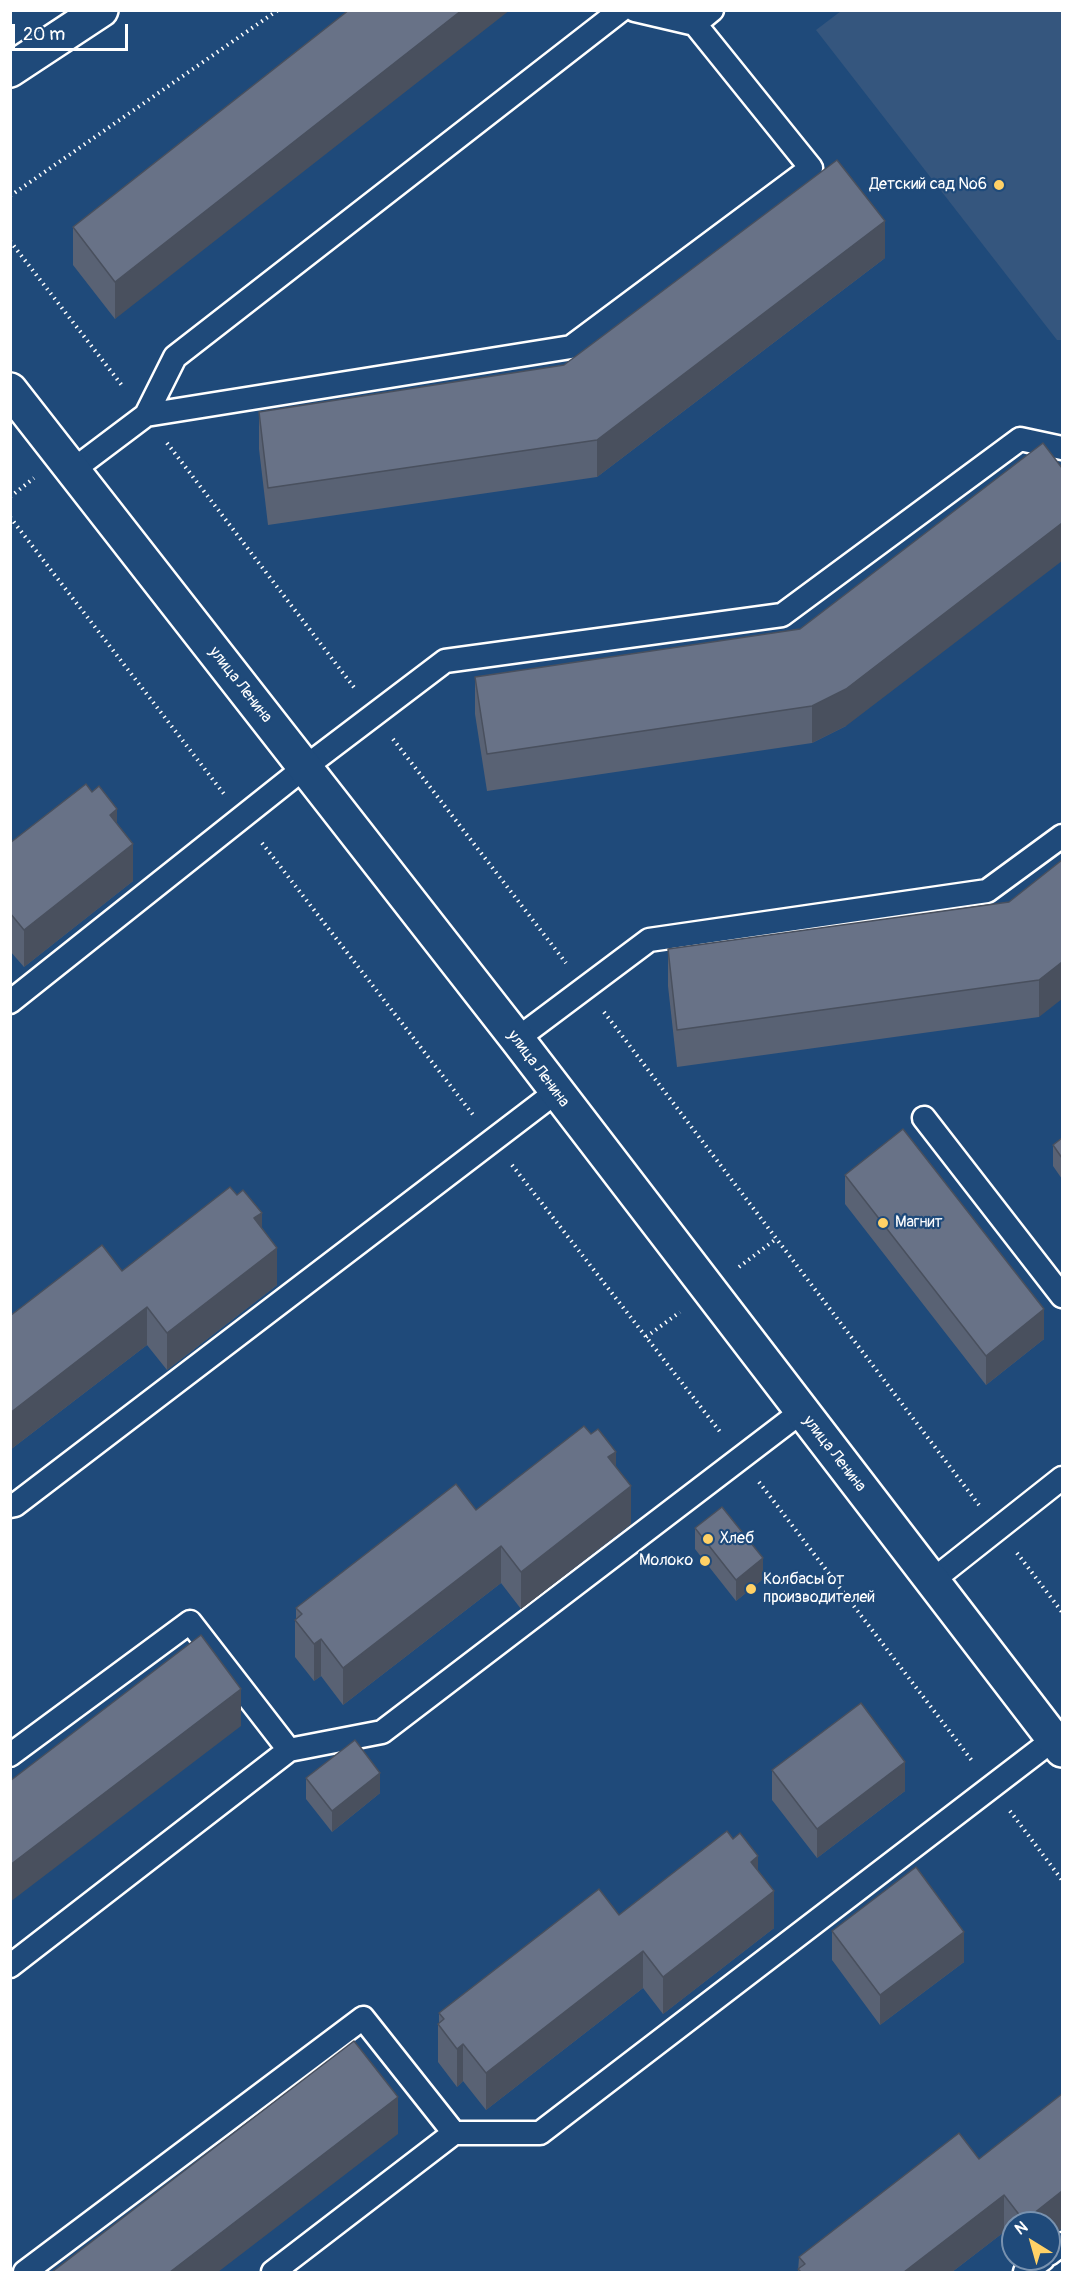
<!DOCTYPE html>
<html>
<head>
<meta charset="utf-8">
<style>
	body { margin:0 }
	#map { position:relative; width:1073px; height:2283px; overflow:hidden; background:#1f4a7a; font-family:Pangolin,sans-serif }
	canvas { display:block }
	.frame { position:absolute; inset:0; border:12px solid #fff; pointer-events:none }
	.north { position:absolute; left:1001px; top:2211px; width:60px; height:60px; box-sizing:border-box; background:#1f4a7a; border:2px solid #7992af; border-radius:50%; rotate:323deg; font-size:16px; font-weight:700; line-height:24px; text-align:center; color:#fff }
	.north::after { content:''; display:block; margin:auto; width:21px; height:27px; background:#ffd166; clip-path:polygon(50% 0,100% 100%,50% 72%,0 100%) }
	.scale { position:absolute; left:12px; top:24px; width:116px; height:27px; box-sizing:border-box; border:3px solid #fff; border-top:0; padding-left:8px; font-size:18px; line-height:21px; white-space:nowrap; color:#fff; -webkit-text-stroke:4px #1f4a7a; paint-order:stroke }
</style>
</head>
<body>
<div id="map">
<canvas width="1073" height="2283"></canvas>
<div class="frame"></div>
<div class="north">N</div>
<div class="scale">20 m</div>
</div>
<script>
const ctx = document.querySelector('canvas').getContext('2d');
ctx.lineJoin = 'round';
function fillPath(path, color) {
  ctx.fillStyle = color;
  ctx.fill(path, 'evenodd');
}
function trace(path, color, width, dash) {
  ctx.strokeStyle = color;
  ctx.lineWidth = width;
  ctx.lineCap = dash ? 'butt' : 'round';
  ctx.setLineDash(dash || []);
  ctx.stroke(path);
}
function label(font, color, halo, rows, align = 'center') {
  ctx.font = font + ' Pangolin,sans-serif';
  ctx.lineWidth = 4.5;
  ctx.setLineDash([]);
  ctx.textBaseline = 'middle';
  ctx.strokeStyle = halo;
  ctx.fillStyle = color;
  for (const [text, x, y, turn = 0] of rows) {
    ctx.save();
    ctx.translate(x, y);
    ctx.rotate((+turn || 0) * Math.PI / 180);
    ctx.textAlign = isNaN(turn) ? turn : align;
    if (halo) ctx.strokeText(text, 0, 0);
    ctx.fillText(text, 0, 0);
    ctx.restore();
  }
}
fillPath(new Path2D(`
	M841,11h221v329h-5l-241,-310z`), '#35567e');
const service = new Path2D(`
	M635,10l60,14 17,-14
	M146,415l425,-68 240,-179 -116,-144
	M73,470l73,-55 29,-58 446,-347
	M10,1002l294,-234 141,-107 337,-46 238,-176 42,9
	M517,1039l132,-99 338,-49 75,-55
	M924,1118l138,178
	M10,1506l5,-1 541,-413
	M933,1580l129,-102
	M10,1755l180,-133 99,128
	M10,1966l279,-216 93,-18 419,-320
	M1049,2254l13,-10
	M25,2272l338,-254 91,115
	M273,2272l181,-139h86l514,-394
	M1025,2272l18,-13`);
const tertiary = new Path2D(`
	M10,70l91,-60
	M10,390l507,649 545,711`);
trace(service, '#fff', 27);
trace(tertiary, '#fff', 38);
trace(new Path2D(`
	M10,196l268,-186
	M10,241l114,147
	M167,443l189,247
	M10,497l24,-19
	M10,517l214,277
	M393,739l173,224
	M262,843l212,273
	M604,1012l375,493
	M512,1165l209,268
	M739,1267l37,-28
	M646,1337l34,-25
	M759,1482l214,280
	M1017,1553l45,59
	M1010,1811l52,69`), '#fff', 4, [1.5, 4.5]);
trace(service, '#1f4a7a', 22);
trace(tertiary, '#1f4a7a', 33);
fillPath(new Path2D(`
	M349,10l-234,309 -42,-54v-38z
	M885,258l-288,219 -329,48 -9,-76v-37l305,-47z
	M800,629l46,97 -34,17 -325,48 -12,-77v-37z
	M117,823l16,58 -109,86 -14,-16v-108z
	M1062,860l-23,157 -362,50 -9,-81v-37l341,-47z
	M1062,1138v41l-9,-13v-21z
	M845,1175l199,164 -58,46 -141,-181z
	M262,1228l15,57 -110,85 -20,-25 -137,105v-134l112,-45z
	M616,1466l15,58 -110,85 -20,-26 -158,122 -22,-29 -7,5 -19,-24v-37l1,-1v-11l180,-98z
	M695,1528l68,51 -27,22 -41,-52z
	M772,1770l133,21 -88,67 -45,-58z
	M306,1778l74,15 -48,39 -26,-33z
	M758,1871l16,57 -111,86 -20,-26 -157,122 -23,-29 -6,6 -19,-25v-38l1,-1v-10l180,-98z
	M832,1931l132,31 -84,63 -48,-65z
	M979,2159l70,64h-36v22l-9,-13 -52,40h-154l1,-15z`), '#596274');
fillPath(new Path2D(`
	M462,10h48l-395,309v-37z
	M885,221v37l-288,219v-37z
	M1062,523v38l-216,165 -34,17v-37z
	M117,809v37l-7,-31z
	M133,844v37l-109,86v-37z
	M1062,962v37l-23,18v-37z
	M262,1213v37l-8,-32z
	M277,1248v37l-110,85v-37z
	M147,1307v38l-137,105v-37z
	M1044,1309v30l-58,46v-29z
	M616,1452v37l-8,-32z
	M631,1486v38l-110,85v-37z
	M501,1546v37l-158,122v-37z
	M763,1558v21l-27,22v-21z
	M321,1639v37l-7,5v-37z
	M241,1689v37l-231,176v-37z
	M905,1762v29l-88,67v-29z
	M380,1773v20l-48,39v-21z
	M758,1856v38l-7,-32z
	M774,1891v37l-111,86v-37z
	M964,1932v30l-84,63v-30z
	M643,1951v37l-157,122v-37z
	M463,2044v37l-6,6v-38z
	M398,2097v37l-180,138h-48z
	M1062,2191v37l-13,11v-16h-25v-2z
	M1004,2195v37l-52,40h-48z`), '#49505e');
const building = new Path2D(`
	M349,10h113l-347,272 -42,-55z
	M837,160l48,61 -288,219 -329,48 -9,-76 305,-47z
	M1043,443l19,25v55l-216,166 -34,17 -325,48 -12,-77 325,-48z
	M86,784l6,8 7,-6 18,23 -7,6 23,29 -109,86 -14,-17v-70z
	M1062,860v102l-23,18 -362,50 -9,-81 341,-47z
	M903,1129l141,180 -58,47 -141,-181z
	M1062,1138v20l-9,-13z
	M230,1187l7,8 6,-5 19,23 -8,5 23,30 -110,85 -20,-26 -137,106v-97l92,-71 20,26z
	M584,1426l7,8 7,-5 18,23 -8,5 23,29 -110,86 -20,-26 -158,122 -22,-29 -7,5 -19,-24 7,-6 -6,-6 160,-124 20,26z
	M722,1507l41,51 -27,22 -41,-52z
	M201,1635l40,54 -231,176v-84z
	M861,1703l44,59 -88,67 -45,-59z
	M355,1740l25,33 -48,38 -26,-33z
	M727,1831l6,8 7,-6 18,23 -7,6 23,29 -111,86 -20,-26 -157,122 -23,-29 -6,5 -19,-25 6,-5 -5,-6 160,-124 20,26z
	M916,1867l48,65 -84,63 -48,-64z
	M354,2041l44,56 -228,175h-118z
	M1062,2094v97l-38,30 -20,-26 -100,77h-103l-3,-3 7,-5 -6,-7 160,-124 20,26z`);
fillPath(building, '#687287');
trace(building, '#49505e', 1.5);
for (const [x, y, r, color] of [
	[999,185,6,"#ffd166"],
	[883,1223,6,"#ffd166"],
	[708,1539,6,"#ffd166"],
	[705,1561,6,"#ffd166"],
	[751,1589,6,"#ffd166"]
]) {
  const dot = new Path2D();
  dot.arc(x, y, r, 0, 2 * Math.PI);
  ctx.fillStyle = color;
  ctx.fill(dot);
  trace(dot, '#1f4a7a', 2);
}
label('16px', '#fff', '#1f4a7a', [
	["Детский сад №6",987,185,"right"],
	["Магнит",895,1223],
	["Хлеб",720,1539],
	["Молоко",693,1561,"right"],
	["Колбасы от",763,1580],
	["производителей",763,1598]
], 'left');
label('16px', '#fff', '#1f4a7a', [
	["улица Ленина",240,685,52],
	["улица Ленина",538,1069,53],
	["улица Ленина",834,1454,52]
]);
</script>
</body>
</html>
